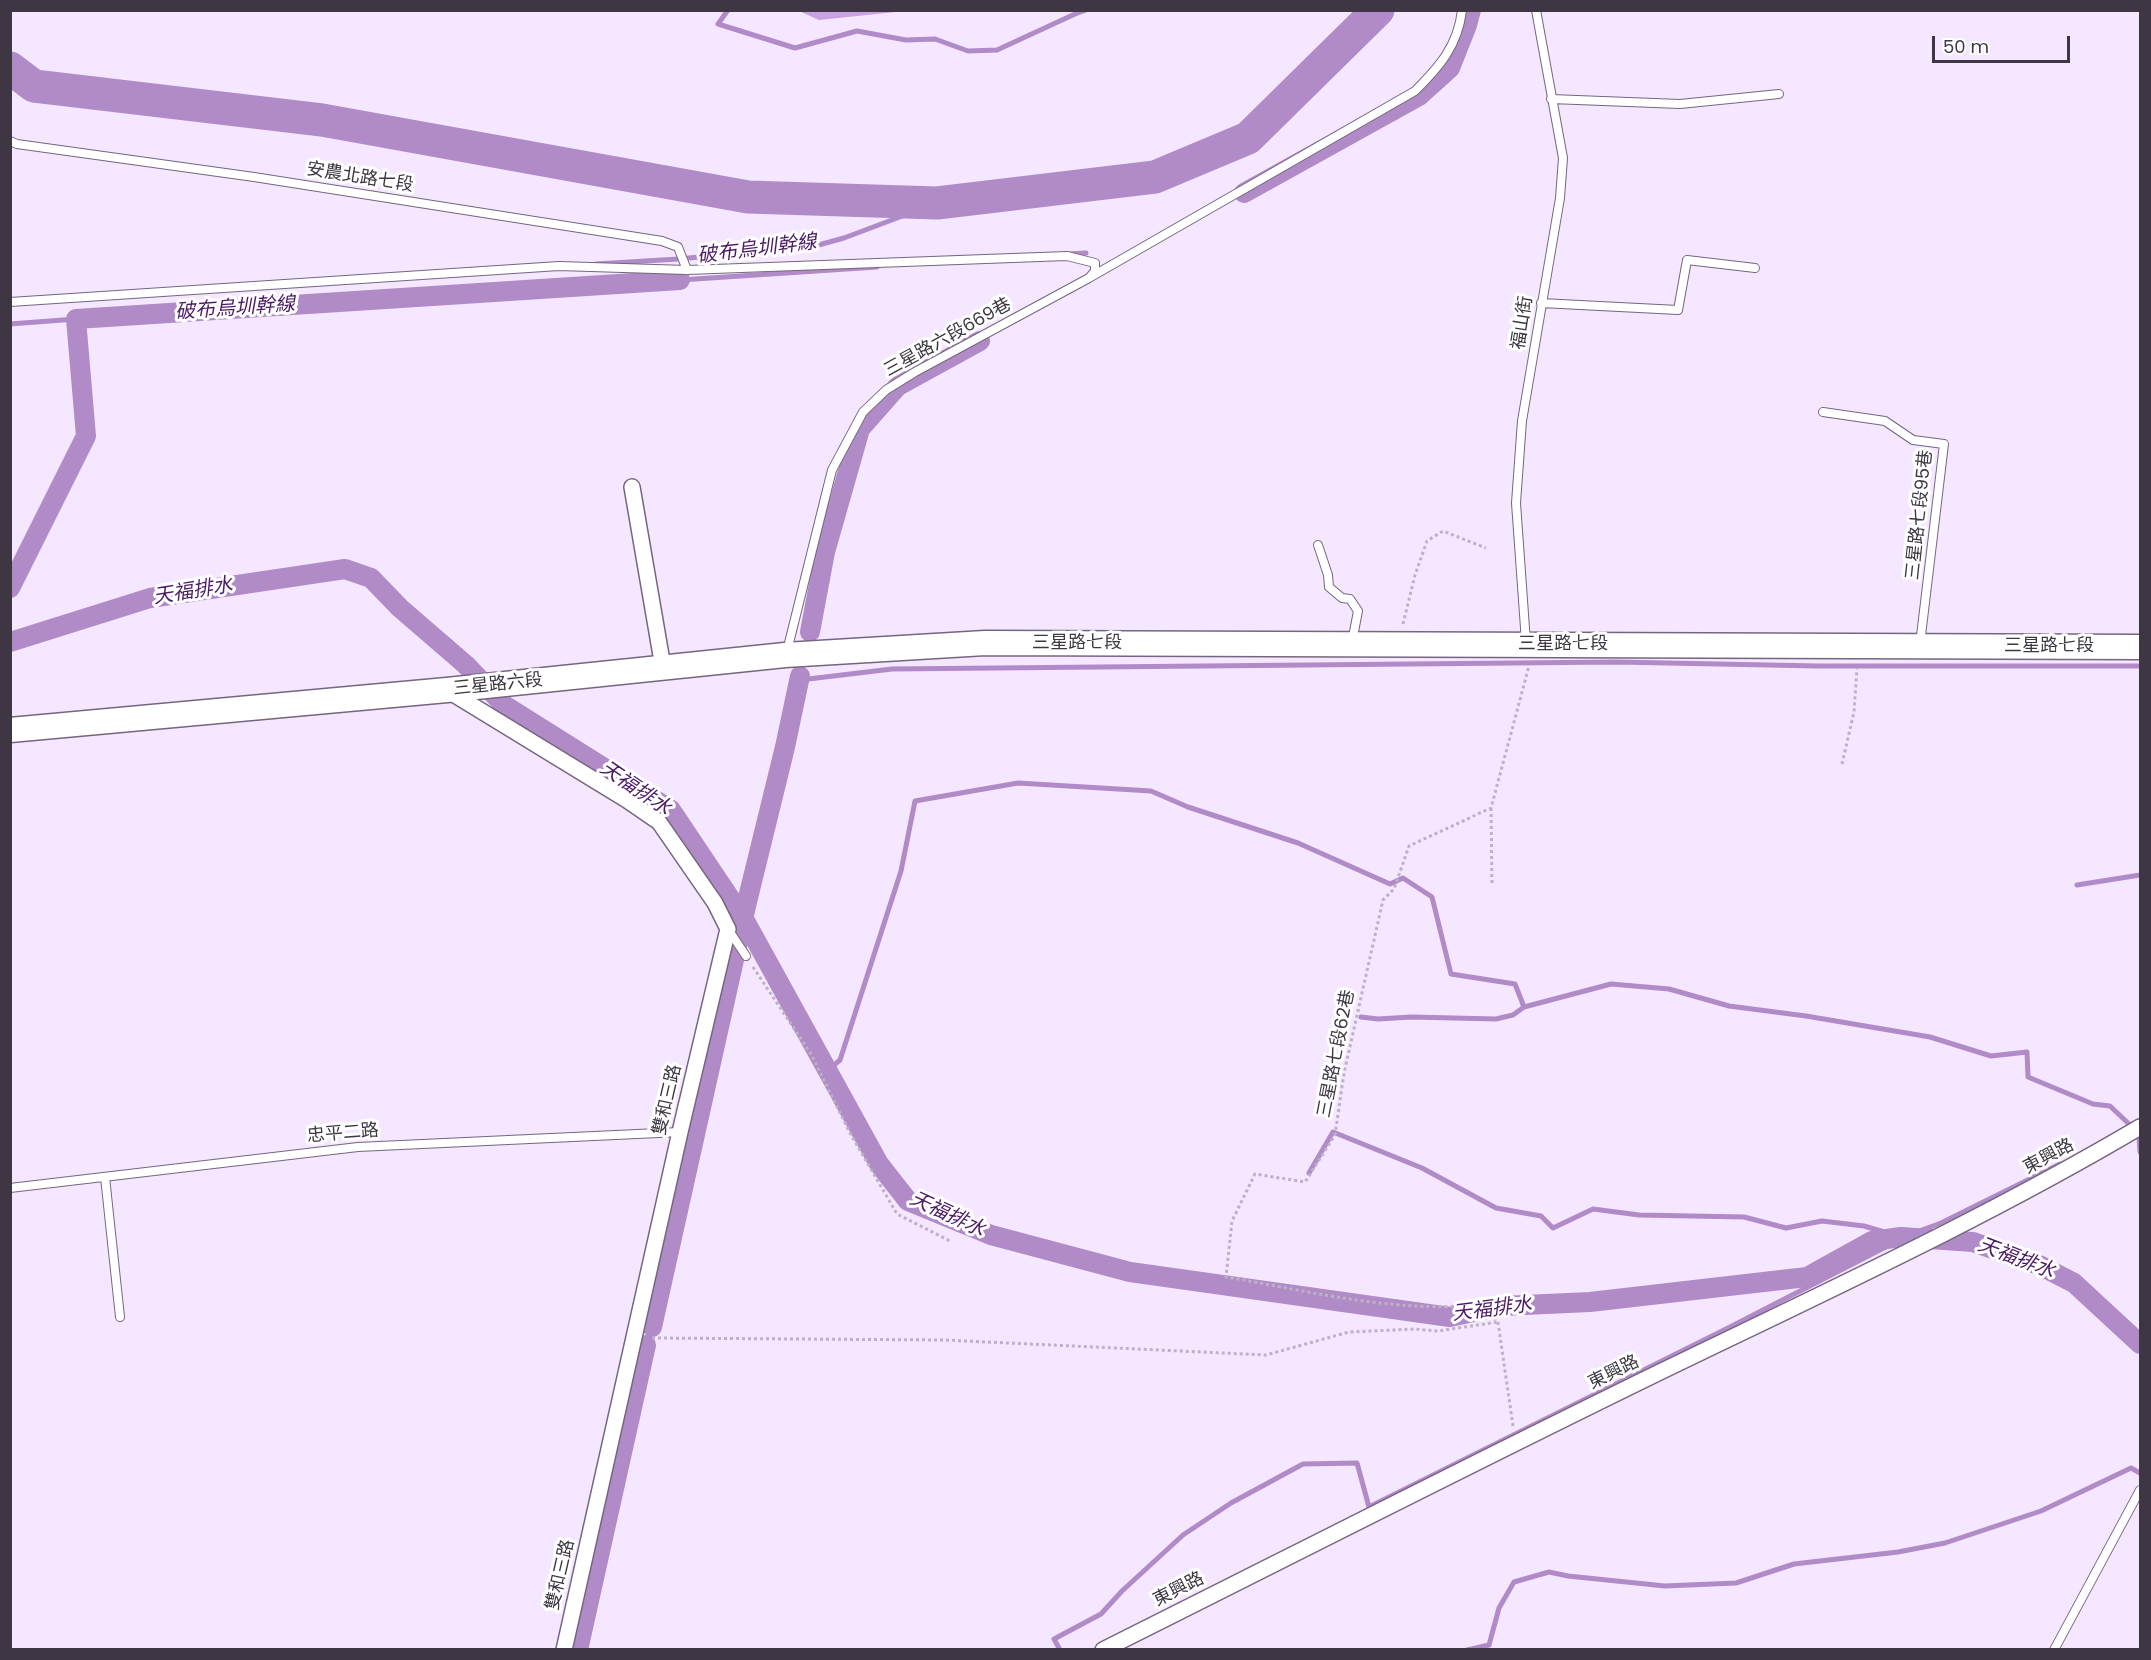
<!DOCTYPE html>
<html>
<head>
<meta charset="utf-8">
<style>
	body { margin:0 }
	#map { position:relative; width:2151px; height:1660px; overflow:hidden; background:#f5e7ff; font-family:Poppins,sans-serif }
	canvas { display:block }
	.frame { position:absolute; inset:0; border:12px solid #3e3743; pointer-events:none }
	.scale { position:absolute; left:1932px; top:36px; width:138px; height:27px; box-sizing:border-box; border:3px solid #3e3743; border-top:0; padding-left:8px; font-size:18px; line-height:21px; white-space:nowrap; color:#3e3743; -webkit-text-stroke:4px #fff; paint-order:stroke }
</style>
</head>
<body>
<div id="map">
<canvas width="2151" height="1660"></canvas>
<div class="frame"></div>
<div class="scale">50 m</div>
</div>
<script>
const ctx = document.querySelector('canvas').getContext('2d');
ctx.lineJoin = 'round';
function fillPath(path, color) {
  ctx.fillStyle = color;
  ctx.fill(path, 'evenodd');
}
function trace(path, color, width, dash) {
  ctx.strokeStyle = color;
  ctx.lineWidth = width;
  ctx.lineCap = dash ? 'butt' : 'round';
  ctx.setLineDash(dash || []);
  ctx.stroke(path);
}
function label(font, color, halo, rows, align = 'center') {
  ctx.font = font + ' Poppins,"Noto Sans TC",sans-serif';
  ctx.lineWidth = 6;
  ctx.setLineDash([]);
  ctx.textBaseline = 'middle';
  ctx.strokeStyle = halo;
  ctx.fillStyle = color;
  for (const [text, x, y, turn = 0] of rows) {
    ctx.save();
    ctx.translate(x, y);
    ctx.rotate((+turn || 0) * Math.PI / 180);
    ctx.textAlign = isNaN(turn) ? turn : align;
    if (halo) ctx.strokeText(text, 0, 0);
    ctx.fillText(text, 0, 0);
    ctx.restore();
  }
}
fillPath(new Path2D(`
	M799,11v-1l106,1 -86,9z`), '#c8a2e1');
trace(new Path2D(`
	M728,10l-10,14 77,24 62,-17 49,9 29,-1 33,12 29,-1 78,-36 11,-4
	M1066,254l20,-1
	M596,264l82,-5 137,-13 29,-8 93,-35
	M680,280l197,-13
	M10,324l66,-5
	M800,680l92,-11 725,-7 201,4h322
	M2077,885l63,-10
	M1361,1017l17,2 33,-2 85,2 17,-4 11,-8
	M828,1070l12,-10 61,-189 14,-70 103,-18 133,8 37,16 110,36 92,41 13,-6 29,19 19,77 64,10 9,23 87,-23 58,5 60,17 77,10 124,21 61,19 36,-4 1,25 65,27 17,2 20,19 9,12 1,15
	M1309,1173l24,-41 89,36 74,40 45,8 12,12 40,-19 46,6 105,2 42,11 36,-7 42,5 37,11
	M1060,1650l-6,-11 47,-25 21,-23 61,-56 48,-32 72,-39 54,-1 12,44 361,-180 181,-93 30,-11 119,-59
	M1467,1650l22,-5 10,-37 15,-26 35,-10 19,4 97,10 71,-3 58,-19 104,-12 47,-9 96,-32 90,-43 9,5`), '#b08bc8', 5);
trace(new Path2D(`
	M1244,193l175,-97 31,-28 17,-43 4,-15
	M10,588l76,-152 -10,-117 604,-39
	M810,632l15,-80 35,-123 38,-43 82,-45
	M10,642l140,-44 195,-29 26,9 29,30 66,57 38,40 167,105 73,109 135,245 29,37 83,34 139,37 320,45 52,-11 88,-4 217,-25 65,-36 29,-4 72,5 66,23 35,18 66,61
	M652,1327l94,-421 39,-159 15,-71
	M578,1650l68,-305`), '#b08bc8', 20);
trace(new Path2D(`
	M10,68l24,18 288,34 426,77 189,6 218,-26 93,-39 130,-128`), '#b08bc8', 33);
const service = new Path2D(`
	M1551,99l129,5 99,-10
	M10,141l7,3 237,33 408,64 16,6 9,23
	M10,302l549,-36 128,4 380,-14 28,7v8l-6,7
	M1541,303l137,7 9,-50 68,8
	M1823,412l62,9 28,19 31,4 -24,200
	M1318,545l10,30 1,12 13,11 8,1 8,12 -6,31
	M1526,642l-10,-139 6,-82 38,-223 3,-40 -27,-148
	M787,651l45,-181 31,-58 23,-22 29,-18 174,-94 326,-187c24,-24 43,-45 47,-81
	M728,929l18,27
	M105,1177l15,140
	M10,1188l348,-41 322,-15
	M2054,1650l86,-160`);
const minor = new Path2D(`
	M632,487l31,180
	M447,690l180,110 32,22 56,81 13,26 -48,203 -116,518
	M1103,1650c186,-93 372,-188 559,-279 161,-78 324,-153 478,-244`);
const primary = new Path2D(`
	M10,730l437,-40 338,-35 200,-12 1155,4`);
trace(service, '#75667f', 10);
trace(minor, '#75667f', 18);
trace(primary, '#75667f', 27);
trace(new Path2D(`
	M1403,624l12,-49 12,-34 16,-10 43,17
	M1842,764l12,-52 3,-44
	M1491,808l1,78
	M753,967l58,87 39,79 47,81 55,28
	M652,1338l292,2 322,15 83,-23 66,-3 23,2 60,-9
	M1513,1426l-15,-104 -20,-17c-84,8 -169,-14 -252,-28l6,-56 23,-47 50,8 30,-47 9,-62 39,-173 11,-11 15,-43 82,-38 38,-142`), '#bdb1c5', 3, [3, 3]);
trace(service, '#fff', 8);
trace(minor, '#fff', 15);
trace(primary, '#fff', 24);
label('18px', '#3e3743', '#fff', [
	["安農北路七段",360,178,9],
	["福山街",1523,323,-81],
	["三星路六段669巷",948,338,-29],
	["三星路七段95巷",1920,515,-84],
	["三星路七段",1077,643],
	["三星路七段",1563,644],
	["三星路七段",2049,646],
	["三星路六段",498,685,-6],
	["三星路七段62巷",1337,1054,-79],
	["雙和三路",668,1100,-77],
	["忠平二路",343,1134,-5],
	["東興路",2049,1157,-28],
	["東興路",1614,1373,-26],
	["雙和三路",561,1575,-77],
	["東興路",1179,1590,-27]
]);
label('italic 20px', '#4c1b65', '#fff', [
	["破布烏圳幹線",757,250,-7],
	["破布烏圳幹線",235,309,-4],
	["天福排水",193,592,-9],
	["天福排水",635,789,34],
	["天福排水",947,1215,25],
	["天福排水",2016,1259,21],
	["天福排水",1492,1310,-7]
]);
</script>
</body>
</html>
